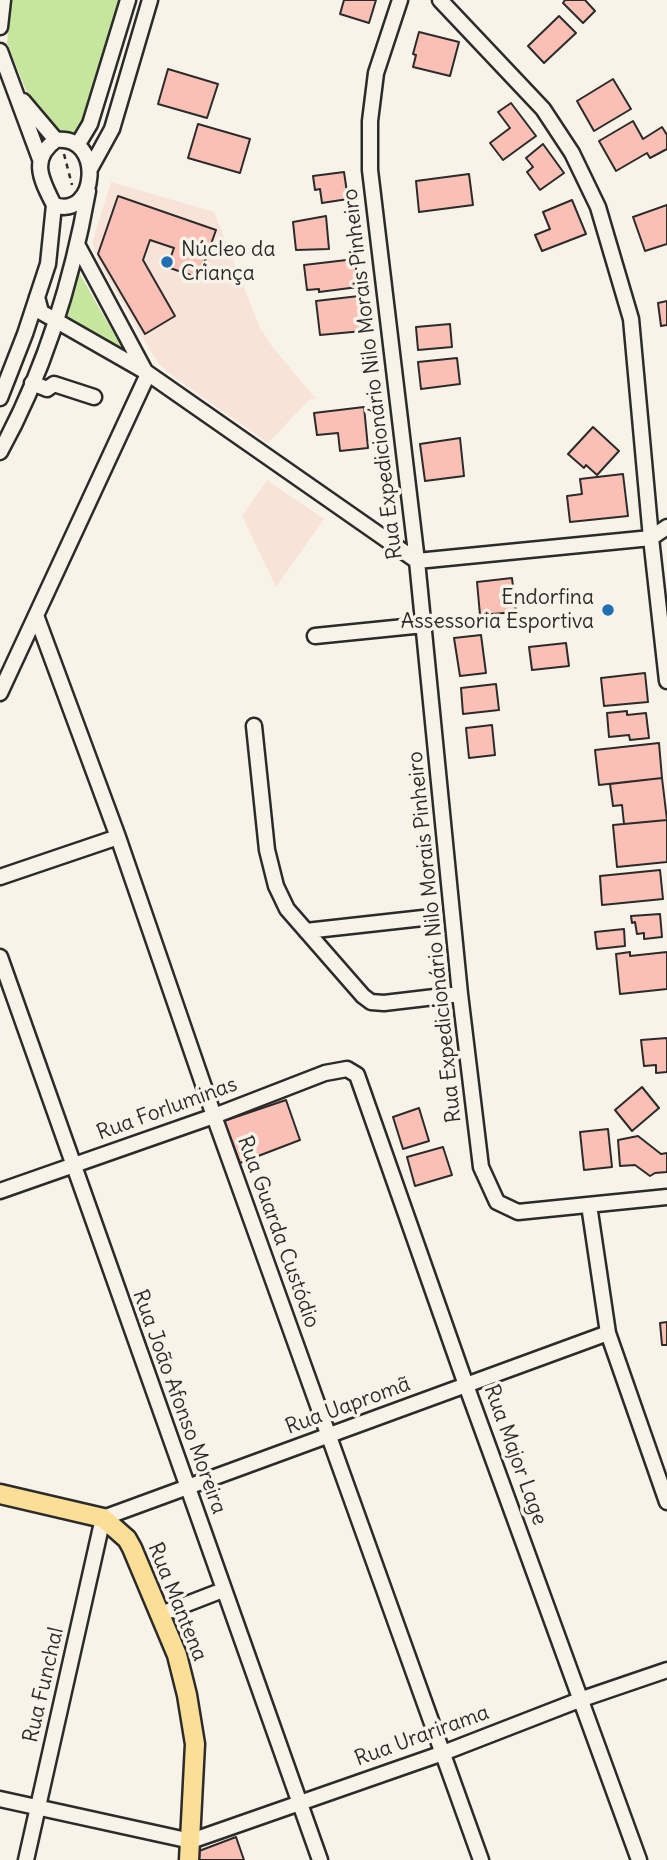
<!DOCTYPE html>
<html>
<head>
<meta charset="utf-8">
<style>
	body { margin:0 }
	canvas { display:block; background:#f7f3e8 }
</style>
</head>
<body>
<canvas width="667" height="1860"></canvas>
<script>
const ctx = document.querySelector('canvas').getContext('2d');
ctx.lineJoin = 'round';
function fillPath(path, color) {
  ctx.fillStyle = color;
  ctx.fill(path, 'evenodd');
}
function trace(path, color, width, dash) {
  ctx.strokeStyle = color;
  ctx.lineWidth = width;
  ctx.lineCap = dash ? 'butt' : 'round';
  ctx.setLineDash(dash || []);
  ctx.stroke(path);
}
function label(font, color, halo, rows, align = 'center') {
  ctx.font = font + ' Delius,sans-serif';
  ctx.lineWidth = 7;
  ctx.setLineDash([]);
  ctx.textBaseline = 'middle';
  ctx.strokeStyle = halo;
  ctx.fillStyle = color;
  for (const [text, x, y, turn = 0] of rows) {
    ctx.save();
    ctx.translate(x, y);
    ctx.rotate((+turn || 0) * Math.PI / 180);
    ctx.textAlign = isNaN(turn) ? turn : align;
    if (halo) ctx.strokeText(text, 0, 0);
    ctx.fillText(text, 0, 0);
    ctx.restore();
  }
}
fillPath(new Path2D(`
	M111,182l103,30 46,116 11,17 45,54 -7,1 -41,43 -94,-66 -16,-14 -13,-21 -46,-80 -7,-19z
	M267,480l57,39 -48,68 -34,-71z`), '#f8e3d9');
fillPath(new Path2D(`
	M11,0h110l-39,139 -31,-9 -14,-12 -30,-75z
	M77,269l45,79 -60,-33z`), '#c6e59d');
const building = new Path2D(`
	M344,0h32l-7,23 -29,-9z
	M565,0h20l10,11 -12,12 -20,-20z
	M559,16l17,17 -32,30 -16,-17z
	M419,32l40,10 -9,34 -37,-9 3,-12 -3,-1z
	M168,69l50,15 -11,34 -49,-14z
	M613,79l18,30 -37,22 -17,-30z
	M511,103l25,33 -33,24 -13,-17 20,-15 -12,-16z
	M633,121l10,18 19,-12 5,8v14l-17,9 -3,-5 -31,18 -17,-30z
	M198,124l52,15 -10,34 -52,-15z
	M543,144l21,29 -24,17 -13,-18 6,-5 -7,-9z
	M344,172l4,27 -26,4 -2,-14 -5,1 -2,-14z
	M469,174l4,31 -54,7 -3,-31z
	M118,196l98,34 -17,48 -32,-11 7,-19 -24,-8 -7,20 32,56 -30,18 -47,-80z
	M572,200l14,34 -44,17 -7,-16 15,-6 -7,-17z
	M667,205v39l-22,7 -12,-34z
	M326,216l3,33 -33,1 -3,-28z
	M355,259l3,28 -39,5v-3l-12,1 -3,-25z
	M359,296l4,35 -43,4 -4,-34z
	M667,301v24l-6,1 -3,-23z
	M450,324l2,23 -34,3 -2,-23z
	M457,358l3,26 -39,5 -3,-27z
	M364,407l4,41 -28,3 -2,-18 -21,2 -3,-22z
	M593,427l26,24 -22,24 -11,-10 -2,3 -16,-14z
	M460,438l4,38 -39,5 -5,-37z
	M623,474l5,42 -58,6 -3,-26 15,-2 -2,-15z
	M512,578l4,34 -36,3 -3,-33z
	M481,635l5,38 -26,3 -6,-38z
	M566,643l3,23 -37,4 -3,-23z
	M645,673l3,29 -44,4 -3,-28z
	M496,684l3,26 -36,4 -2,-26z
	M627,711v4l19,-2 3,25 -19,2 -1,-5 -20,2 -2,-24z
	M492,725l3,30 -26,3 -3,-30z
	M659,743l3,35 -63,7 -4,-35z
	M662,778l5,42 -43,4 -2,-19 -9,1 -3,-22z
	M667,820v42l-50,5 -4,-42z
	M660,870l3,29 -61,6 -2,-29z
	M660,914l2,23 -18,2v-6l-7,1 -2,-12 -3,1 -1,-7z
	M624,929l1,17 -28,3 -2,-17z
	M630,952v4l37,-4v37l-47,5 -4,-40z
	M667,1038v34l-11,1v-8l-12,1 -3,-26z
	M642,1087l17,21 -27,23 -17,-21z
	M286,1100l14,40 -60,23 -16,-42z
	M419,1108l10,33 -26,8 -10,-32z
	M608,1129l4,38 -28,3 -4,-38z
	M638,1136l23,18 6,-1v19l-12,1 -5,3 -15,-11 -15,1 -2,-26z
	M443,1147l9,28 -37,11 -8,-29z
	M667,1322v23h-5l-2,-22z
	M236,1837l8,23h-45v-9z`);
fillPath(building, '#fabfb5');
trace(building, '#2b2b2b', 2);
const minor = new Path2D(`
	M400,0l-24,73 -6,48v49l47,391 43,433 21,173 16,35 21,10 149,-15
	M440,0l103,109 29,44 26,54 33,112 20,219 16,143
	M0,27l3,-27
	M0,51l40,108
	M23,101l33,39
	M56,140c48,-6 42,80 -2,65 -12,-24 -25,-46 2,-65z
	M78,144l12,-20 38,-124
	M90,169l22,-40 38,-129
	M78,246l67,125
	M37,297l4,15 105,60 271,189 234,-23 16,-11
	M32,383l15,6 7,-5 40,13
	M0,398l25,-64 23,-70 6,-59
	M0,452c44,-80 72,-171 88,-261
	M37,618l81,219 96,279 267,744
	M315,636l109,-11
	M0,693l148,-319
	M254,726l13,124 9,36 11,23 76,87 8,6 13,1 76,-9
	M0,877l118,-40
	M306,931l126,-14
	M0,957l320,903
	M0,1191l214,-75 111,-43 22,-4 10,6 109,310 173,475
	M589,1205l19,128 59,169
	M161,1614l62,-24
	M0,1799l191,42 252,-88 139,-54 85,-29
	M26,1860l77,-342 505,-185`);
const major = new Path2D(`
	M0,1494l103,24 24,21 5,9 45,107 10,40 8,49 -6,116`);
trace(minor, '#2b2b2b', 19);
trace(major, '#2b2b2b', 23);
trace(new Path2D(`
	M64,154l8,31`), '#2b2b2b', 2.5, [5, 5]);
trace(minor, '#f7f3e8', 14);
trace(major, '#fbdf96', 18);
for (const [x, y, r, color] of [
	[167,262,7,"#1f6fb2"],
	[608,610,7,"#1f6fb2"]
]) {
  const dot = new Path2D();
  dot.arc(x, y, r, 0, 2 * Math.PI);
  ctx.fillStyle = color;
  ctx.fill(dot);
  trace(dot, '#f7f3e8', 2.5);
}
label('21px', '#2b2b2b', '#f7f3e8', [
	["Núcleo da",181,250],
	["Criança",181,274],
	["Endorfina",594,598,"right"],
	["Assessoria Esportiva",594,622,"right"]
], 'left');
label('21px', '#2b2b2b', '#f7f3e8', [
	["Rua Expedicionário Nilo Morais Pinheiro",373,374,-97],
	["Rua Expedicionário Nilo Morais Pinheiro",435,937,-96],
	["Rua Forluminas",167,1109,-20],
	["Rua Guarda Custódio",278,1232,70],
	["Rua João Afonso Moreira",179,1402,70],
	["Rua Uapromã",348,1406,-20],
	["Rua Major Lage",515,1455,70],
	["Rua Mantena",177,1602,68],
	["Rua Funchal",44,1685,-77],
	["Rua Urarirama",422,1736,-20]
]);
</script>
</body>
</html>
